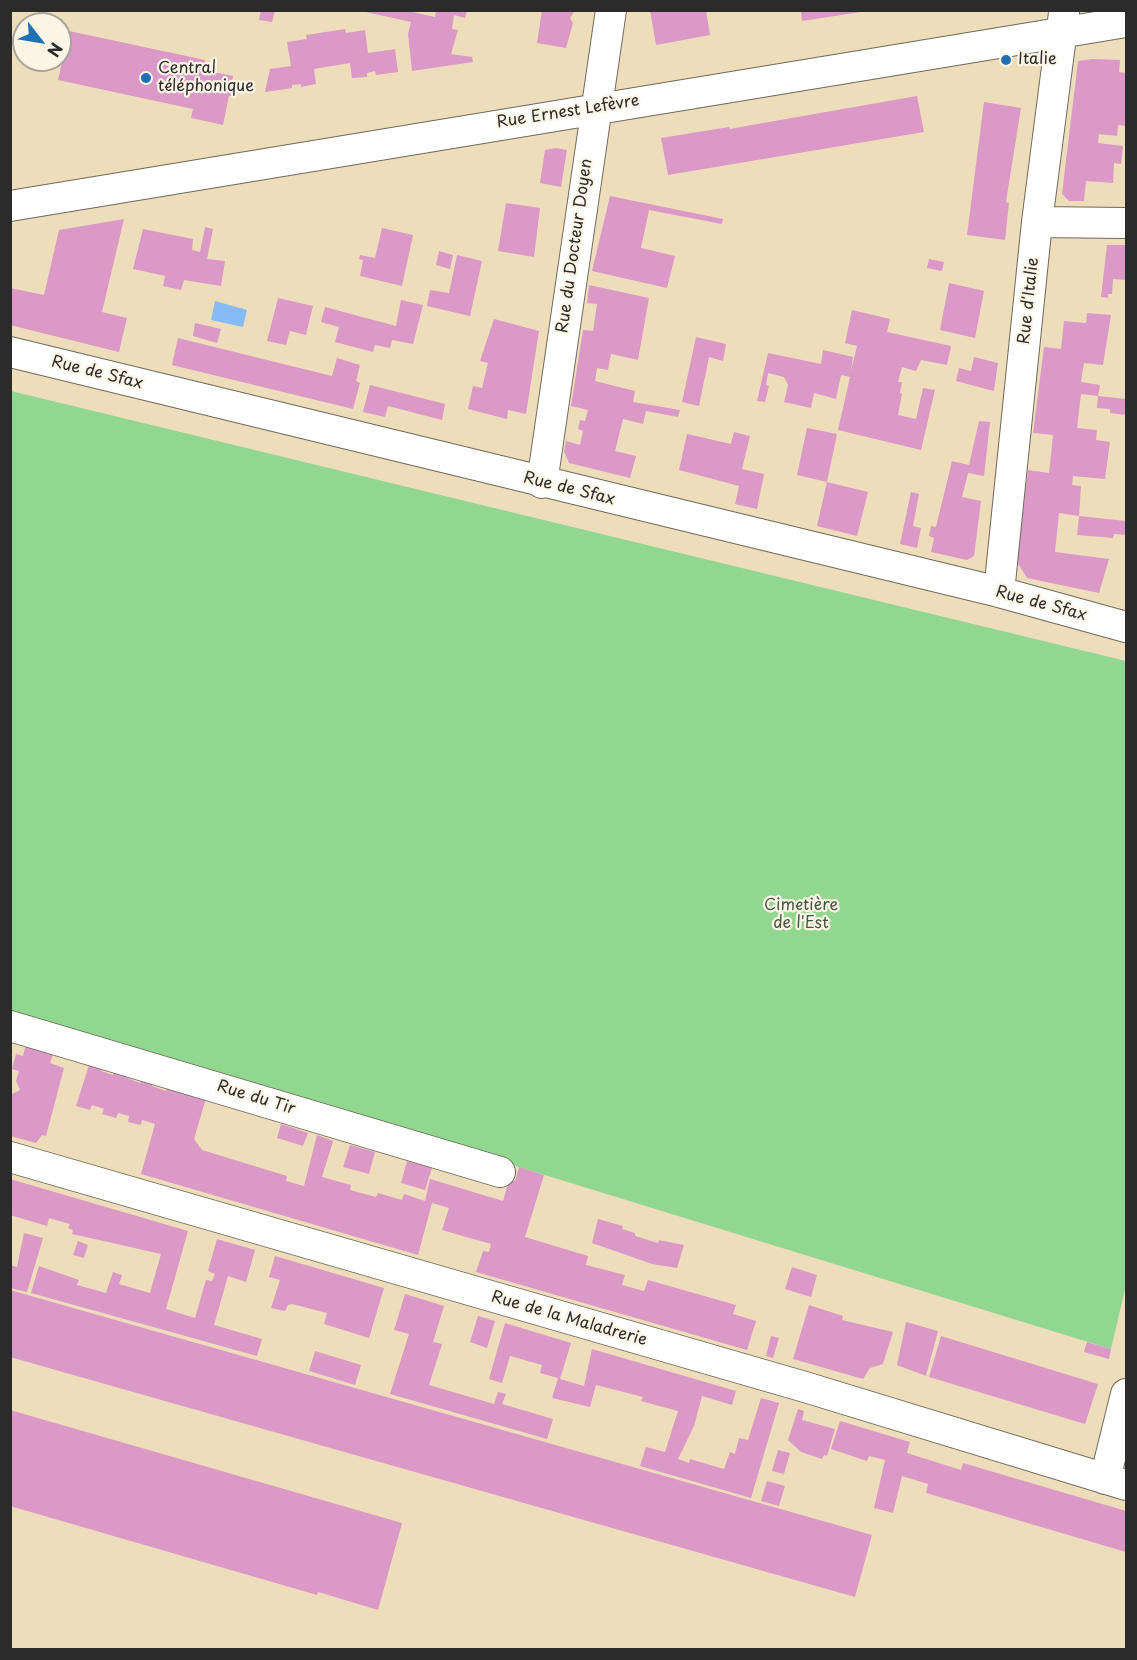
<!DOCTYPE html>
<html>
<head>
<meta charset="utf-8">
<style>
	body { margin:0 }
	#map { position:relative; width:1137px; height:1660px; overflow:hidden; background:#edb; font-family:"Playpen Sans",sans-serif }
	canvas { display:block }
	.frame { position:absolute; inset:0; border:12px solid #2b2b2b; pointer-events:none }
	.north { position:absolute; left:12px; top:12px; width:60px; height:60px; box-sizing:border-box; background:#fcf5e5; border:2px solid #a8a49b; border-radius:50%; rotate:121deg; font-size:16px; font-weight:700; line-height:24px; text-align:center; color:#2b2b2b }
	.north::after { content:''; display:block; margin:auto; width:21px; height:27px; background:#1f6fb2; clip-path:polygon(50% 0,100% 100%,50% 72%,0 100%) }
</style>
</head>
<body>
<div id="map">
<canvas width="1137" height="1660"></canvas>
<div class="frame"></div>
<div class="north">N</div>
</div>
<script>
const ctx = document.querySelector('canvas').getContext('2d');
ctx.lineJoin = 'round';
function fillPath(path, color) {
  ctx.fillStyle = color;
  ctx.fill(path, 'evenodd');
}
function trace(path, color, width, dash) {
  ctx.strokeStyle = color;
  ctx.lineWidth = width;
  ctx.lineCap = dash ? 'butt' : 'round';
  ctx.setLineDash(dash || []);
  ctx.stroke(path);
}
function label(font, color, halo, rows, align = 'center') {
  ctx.font = font + ' "Playpen Sans",sans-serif';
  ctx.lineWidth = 4.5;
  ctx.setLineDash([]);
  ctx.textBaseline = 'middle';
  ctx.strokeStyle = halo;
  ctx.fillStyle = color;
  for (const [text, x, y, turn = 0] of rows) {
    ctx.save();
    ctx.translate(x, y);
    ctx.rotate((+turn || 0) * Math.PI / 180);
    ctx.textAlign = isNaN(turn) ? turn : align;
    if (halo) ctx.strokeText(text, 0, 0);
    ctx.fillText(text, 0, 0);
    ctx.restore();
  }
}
fillPath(new Path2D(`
	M11,391l1115,270v624l-15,64 -1100,-338z`), '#91d790');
fillPath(new Path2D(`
	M215,301l32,9 -4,17 -32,-7z`), '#87bbf5');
fillPath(new Path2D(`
	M261,10h14l-3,12 -13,-2z
	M357,10h46l32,7 1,-7h31l-2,8 -11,-3 -2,14 6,1 -7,24 21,3 1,5 -61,9 -4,-37 3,-12z
	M542,10h33l-5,8 3,5 -7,25 -29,-5z
	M650,10h56l4,25 -54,10z
	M801,10h60v2l-59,9z
	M345,29l1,4 19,-3 3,23 27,-4 3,23 -22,3 -1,-4 -8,2v4l-15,1 -2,-15 -36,6 2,15 -15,3v-3l-9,1v3l-27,4 5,-23 21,-3 -4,-24 20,-3 -1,-4z
	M69,31l136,29 -2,10 30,6 -2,12 3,1 -2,7h-3l-6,29 -32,-7 2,-9 -135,-29z
	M1092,59l28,1 -1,12 7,1v53l-8,-1 -1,11 -18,-2 -1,9 25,3 -2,18 -7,-1 -1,20 -27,-2 -2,20h-15l-7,-7 16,-133z
	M917,96l7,36 -256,43 -7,-37 68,-11 1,2 16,-3z
	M984,102l37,6 -13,81 -2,13 3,1 -4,37 -38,-5z
	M556,148l11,2 -6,37 -21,-4 5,-33z
	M610,196l113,23 -1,5 -73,-14 -8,38 34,8 -8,32 -75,-17z
	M506,203l34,5 -6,49 -36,-6z
	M124,219l-22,93 25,6 -8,34 -109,-27v-37l34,7 15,-65z
	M205,227l8,2 -6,30 18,2 -4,25 -37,-6 -3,10 -18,-4 2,-10 -32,-7 10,-40 50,10 -1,11 8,2z
	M382,228l31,7 -11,51 -42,-10 3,-16 -4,-1 1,-4 15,3z
	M1107,245h19v35l-13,-1 -1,15h-4v4l-7,-1z
	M439,251l14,4 -3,14 -14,-4z
	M457,255l25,6 -12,55 -43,-10 3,-16 19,3z
	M929,259l15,3 -2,9 -15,-3z
	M949,283l35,8 -9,47 -35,-8z
	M589,285l60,13 -11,62 -27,-6 -3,16 -11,-2 -2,13 40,10 -2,11 47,8 -2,7 -32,-6 -3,13 -20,-5 -8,32 21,5 -6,22 -61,-15 -5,-12 2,-10 14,4 3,-14 -5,-2 2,-9 5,1 3,-11 -17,-4 12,-76 10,1 4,-27 -10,-1z
	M278,298l35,8 -7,29 -16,-4 -4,14 -19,-4z
	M401,300l22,5 -10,39 -21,-4 -2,8 -15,-3 -2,7 -38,-10 4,-15 -18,-5 4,-15 71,19z
	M852,310l38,9 -3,13 64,14 -4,19 -26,-5 -5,11 -14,-4 -4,15h4l-2,11 2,1 -4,21 18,4 7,-31 12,2 -14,60 -83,-20 12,-53 -9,-2 -5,24 -22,-6 -3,15 -27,-6 4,-17 -4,-8 -16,-4 -2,12 3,1 -4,16 -8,-1 11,-48 53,11 2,-14 30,7 -2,14 6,-25 -12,-3z
	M1087,313l24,2 -8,50 -19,-2 -3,19 19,3 -2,11 -17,-2 -4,34 20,2 -1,10 14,2 -5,37 -32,-3 -1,9 9,1 -2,30 47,5v14l-12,-1 -1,4 -36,-3 2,-19 -20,-3 -4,39 54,7 -10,34 -72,-15 -10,-16 11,-92 21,3 4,-38 -20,-2 11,-86 17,2 3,-28 22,2z
	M494,319l45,12 -13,83 -18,-4 -1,9 -39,-10 5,-23 9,2 6,-25 -8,-2z
	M195,323l26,6 -4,14 -24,-7z
	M696,337l30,7 -3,17 -14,-4 -10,49 -17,-4z
	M178,338l154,38 5,-18 23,7 -4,16 4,2 -7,26 -181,-44z
	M974,357l24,6 -4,28 -38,-10 3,-13 12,3z
	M370,385l75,19 -3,16 -54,-14 -3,11 -22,-5z
	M1098,396l28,3v16l-16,-2v-4l-13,-1z
	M979,421l11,1 -6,54 -16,-3 -6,24 19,4 -7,55 -7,4 -36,-8 3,-14 -5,-2 2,-10 5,1 16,-66 17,4z
	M807,428l30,6 -10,48 -30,-7z
	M734,432l16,4 -8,33 22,5 -7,35 -22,-5 4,-18 -60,-16 8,-36 44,10z
	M827,482l41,10 -11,44 -40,-10z
	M911,492l8,2 -6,32 8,2 -4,20 -17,-4z
	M27,1040l28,8 -5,15 14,5 -18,68 -4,-1 -6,8 -26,-7v-41l10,-5 -4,-9 3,-10 -7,-2 4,-15 7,2z
	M91,1059l13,3 -3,9 12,4 3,-8 14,3 -3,8 13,5 3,-9 12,4 -3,8 14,5 2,-5 38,12 -12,41 8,11 85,26 -1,5 18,5 13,-51 16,6 -11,36 29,8 -1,5 26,7 2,-4 24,7 2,-6 21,7 5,-22 73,22 6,-21 6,1 4,-14 25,8 -19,62 63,19 -2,9 39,10 -3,10 22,6 4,-11 88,25 -3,9 23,7 -9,29 -271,-78 7,-21 6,1 2,-8 -49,-14 7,-22 -17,-5 -14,52 -277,-81 14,-50 -13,-4 -1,5 -13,-3 1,-6 -11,-3 -2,5 -14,-4 2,-5 -12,-4 -2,5 -14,-4z
	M281,1124l27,9 -5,13 -26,-8z
	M350,1145l25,7 -6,22 -26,-7z
	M407,1161l25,7 -7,22 -24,-7z
	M10,1179l178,52 -22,78 29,9 11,-38 6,1 3,-7 -7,-3 9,-32 38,11 -9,32 -18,-6 -14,49 48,14 -5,17 -226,-63 8,-27 40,14 -2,5 29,8 7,-21 9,3 -3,9 31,9 11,-39 -89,-20 1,-4 -5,-2 2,-4 -21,-6 -2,8 -37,-11z
	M598,1219l25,7 -1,3 13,4v3l23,7 1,-3 25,5 -7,23 -25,-4 -60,-21z
	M24,1233l19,5 -16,54 -17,-4v-23l7,2z
	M78,1241l10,4 -4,13 -11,-3z
	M275,1256l109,32 -15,50 -45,-14 3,-11 -35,-9 -4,1 -3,6 -14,-3 9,-28 -11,-3z
	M792,1267l25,8 -6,22 -26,-8z
	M10,1290l862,245 -17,62 -845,-240z
	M405,1294l39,12 -11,36 9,2 -13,41 65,19 4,-12 8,2 -4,10 51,15 -6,20 -157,-45 19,-60 -15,-4z
	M809,1305l34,11 -1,4 51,12 -10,32 -13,4 -7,11 -70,-20z
	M478,1316l17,5 -8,27 -17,-6z
	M906,1322l32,9 -12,45 -29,-11z
	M505,1323l66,20 -11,36 24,7 8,-37 144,42 -4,14 -30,-9 -8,30 -16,33 11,4 1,-4 34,10 6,-17 5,2 4,-16 9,2 13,-42 18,5 -28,95 -111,-32 6,-19 19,5 13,-41 -37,-10 2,-4 -47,-12 -6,22 -38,-9 6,-20 -18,-5 2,-8 -32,-9 -8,27 -13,-4z
	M771,1336l8,2 -6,20 -7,-2z
	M941,1336l157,48 -13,40 -156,-47z
	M1087,1342l24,7 -2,10 -25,-7z
	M315,1351l46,14 -6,20 -46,-14z
	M798,1409l6,2 -2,9 33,9 -8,27 -3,-1 -2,4 -21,-7 -13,-12z
	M10,1410l392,113 -24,87 -60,-18 -1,3 -307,-89z
	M840,1421l70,21 -3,11 54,17 2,-7 163,48v41l-200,-59 2,-9 -26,-8 -9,37 -19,-5 11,-48 -16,-4 -2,5 -36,-12z
	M778,1450l12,3 -6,21 -12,-3z
	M767,1481l18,5 -6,20 -18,-5z`), '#db99c7');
const street = new Path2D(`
	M10,206l1116,-184
	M1037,222l89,1
	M10,352l989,240 127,35
	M542,483l69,-473
	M999,592l38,-370 27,-209
	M10,1026l490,146
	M10,1157l795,230 321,98
	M1105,1479l21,-85`);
trace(street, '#6f695d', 32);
trace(street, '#fff', 30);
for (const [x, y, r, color] of [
	[1006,60,6,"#1f6fb2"],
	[146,78,6,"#1f6fb2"]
]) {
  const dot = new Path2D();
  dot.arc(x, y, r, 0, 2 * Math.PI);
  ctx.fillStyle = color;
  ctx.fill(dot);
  trace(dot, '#fcf5e5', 2);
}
label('16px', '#2b2b2b', '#fcf5e5', [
	["Italie",1018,60],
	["Central",158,69],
	["téléphonique",158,87]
], 'left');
label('16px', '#2b2b2b', '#fcf5e5', [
	["Rue Ernest Lefèvre",568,112,-9],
	["Rue du Docteur Doyen",575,246,-82],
	["Rue d'Italie",1029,301,-84],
	["Rue de Sfax",97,373,14],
	["Rue de Sfax",569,489,14],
	["Rue de Sfax",1041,604,15],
	["Rue du Tir",256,1098,17],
	["Rue de la Maladrerie",569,1319,16]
]);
label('16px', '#445644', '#fcf5e5', [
	["Cimetière",801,906],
	["de l'Est",801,924]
]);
</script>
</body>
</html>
